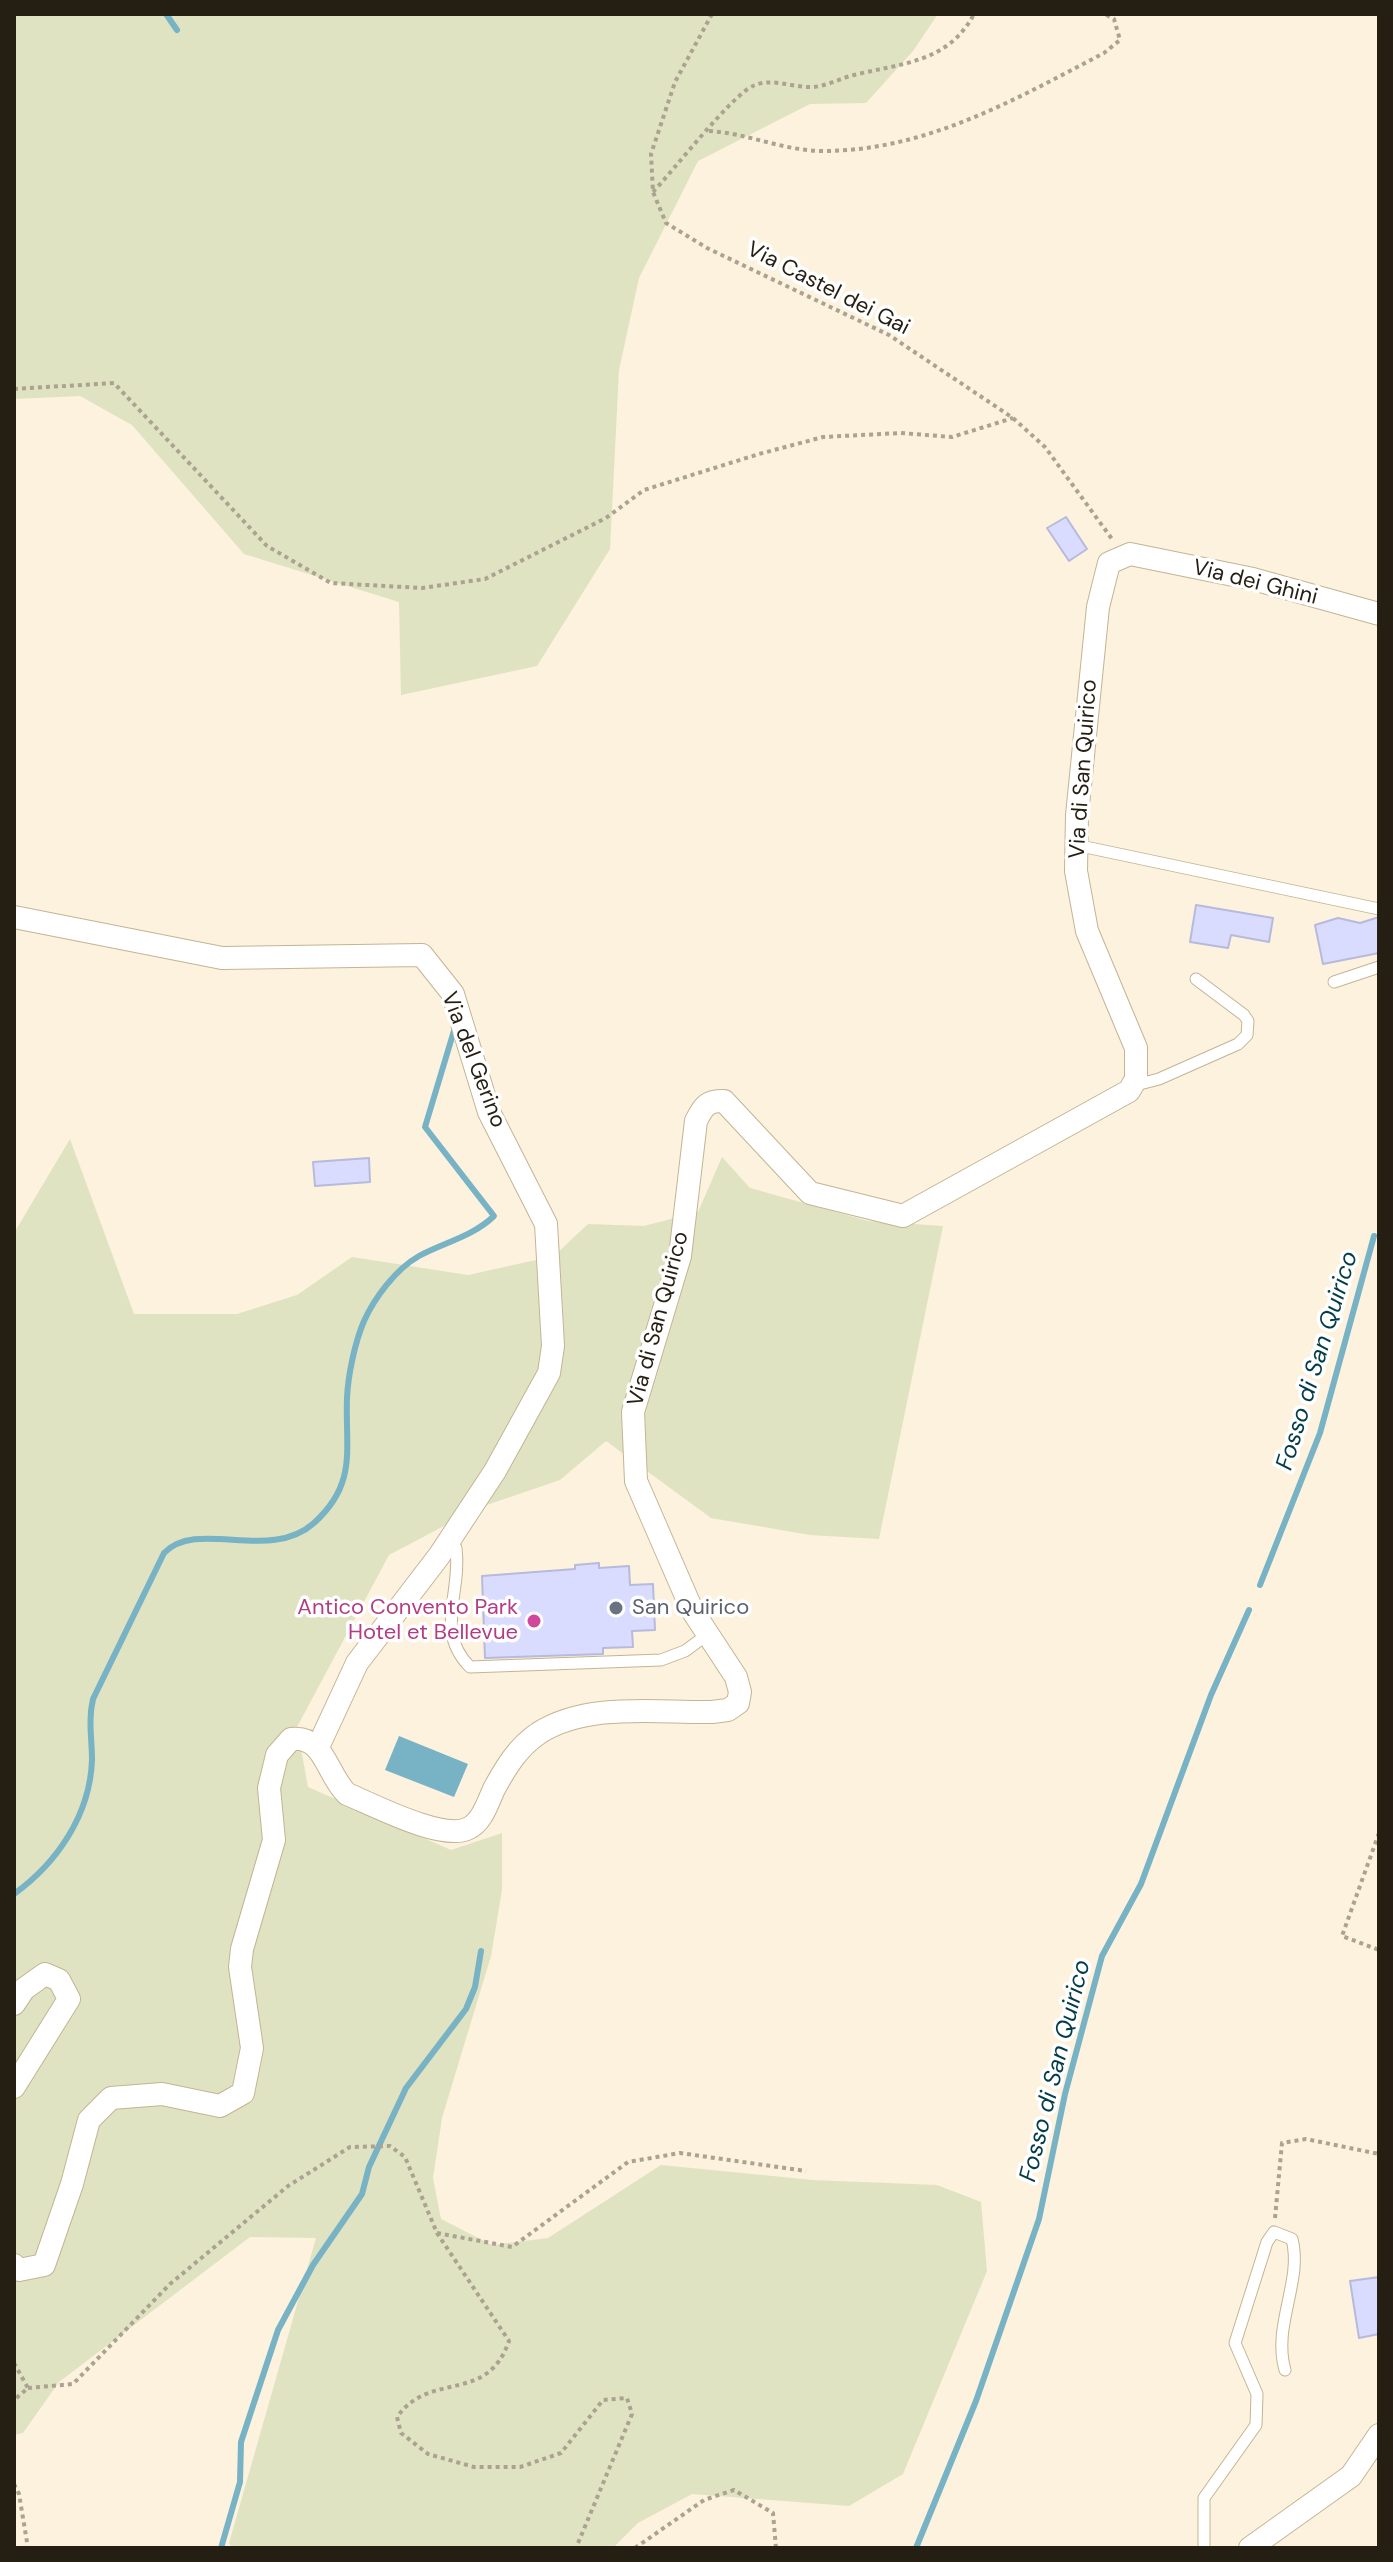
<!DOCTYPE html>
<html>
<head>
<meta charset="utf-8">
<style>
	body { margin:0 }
	#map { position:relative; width:1393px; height:2562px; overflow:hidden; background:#fcf2de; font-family:"DM Sans",sans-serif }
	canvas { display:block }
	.frame { position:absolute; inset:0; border:16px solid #251e12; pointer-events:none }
</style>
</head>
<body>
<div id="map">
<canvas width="1393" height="2562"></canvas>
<div class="frame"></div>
</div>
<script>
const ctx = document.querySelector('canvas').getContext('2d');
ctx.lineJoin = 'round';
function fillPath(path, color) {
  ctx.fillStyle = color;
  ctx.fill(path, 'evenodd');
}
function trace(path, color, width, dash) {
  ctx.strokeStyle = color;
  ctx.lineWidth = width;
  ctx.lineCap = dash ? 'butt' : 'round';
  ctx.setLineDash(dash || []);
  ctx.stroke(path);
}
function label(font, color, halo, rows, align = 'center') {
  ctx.font = font + ' "DM Sans",sans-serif';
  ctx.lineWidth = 7;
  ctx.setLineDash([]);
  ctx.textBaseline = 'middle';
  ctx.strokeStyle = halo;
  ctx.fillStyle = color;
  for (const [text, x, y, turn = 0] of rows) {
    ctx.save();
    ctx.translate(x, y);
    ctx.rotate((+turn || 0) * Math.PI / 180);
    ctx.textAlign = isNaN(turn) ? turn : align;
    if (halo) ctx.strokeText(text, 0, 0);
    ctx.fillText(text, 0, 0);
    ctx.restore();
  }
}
fillPath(new Path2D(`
	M14,14h924l-25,37 -47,52 -56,1 -112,57 -59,117 -20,92 -9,179 -73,117 -136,29 -2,-93 -155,-48 -112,-129 -52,-29 -66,3z
	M70,1139l64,175h103l60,-19 55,-38 116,18 86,-19 34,-32 56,2 54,-14 24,-55 28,31 118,33 75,5 -64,313 -69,-4 -99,-17 -105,-77 -46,39 -82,28 -89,47 -92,172 11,60 143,63 51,-17v57l-11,66 -49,162 -9,60 8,41 51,26 56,-7 113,-73 152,15 124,5 44,17 6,69 -84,203 -54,32 -157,-12 -54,29 -25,25h-381l-3,-5 87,-305 -66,-1 -191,145 -36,51 -9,2v-1202z`), '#dfe3c2');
fillPath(new Path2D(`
	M399,1736l69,28 -14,33 -69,-27z`), '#77b2c5');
trace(new Path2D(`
	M166,14l11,16
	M1260,1585l60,-152 54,-197
	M14,1894c43,-31 76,-79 78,-134 0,-21 -4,-40 1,-61l71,-146c34,-35 105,10 150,-30 44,-40 31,-74 33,-125 1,-23 8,-56 17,-77 11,-24 32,-52 55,-65 26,-14 53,-19 75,-40l-69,-89 31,-103
	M221,2548l19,-66 1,-40 37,-112 35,-65 49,-71 7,-27 37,-79 60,-79 9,-22 6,-36
	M916,2548l60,-147 63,-182 26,-125 37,-138 39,-72 70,-189 38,-85`), '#77b2c5', 6);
const building = new Path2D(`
	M1066,517l21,32 -18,12 -22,-33z
	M1196,905l77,13 -4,24 -38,-7 -3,13 -38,-6z
	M1379,917v36l-56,11 -8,-39 23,-7 22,5z
	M369,1158l1,24 -55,4 -2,-24z
	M599,1563v5l30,-2 1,19 23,-1 2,46 -23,1 1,16 -30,1v6l-118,4 -3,-82 93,-7v-4z
	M1379,2277v57l-20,4 -9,-57z`);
fillPath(building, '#d9dcff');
trace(building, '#b7badb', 2);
const service = new Path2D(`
	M1076,845l303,64
	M1334,982l45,-15
	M1132,1086l27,-7 79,-35 9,-9 1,-14 -4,-6 -48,-36
	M449,1542l7,6c6,45 -22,83 14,119l191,-7 24,-9 23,-17
	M1204,2548v-50l52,-73 1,-31 -22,-51 32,-101 7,-10 18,7c11,42 -20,87 -7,131`);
const minor = new Path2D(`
	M14,917l208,41 200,-3 31,39 36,118 57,112 7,122 -4,27 -54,98 -56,85 -82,107 -39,84
	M14,2004l10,-15 21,-15 14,6 10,19 -55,88
	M14,2265l5,5 25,-5 28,-81 17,-64 22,-22 51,-4 58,12 23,-13 9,-45 -12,-81 2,-18 32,-109 -5,-52 8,-33 14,-16c34,-4 35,35 56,55 27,11 93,46 120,35 15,-6 21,-27 27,-40 12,-22 24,-42 45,-56 49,-31 117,-20 173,-21l16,-2 10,-7 2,-11 -4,-15 -44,-67 -56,-129 -3,-69 47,-156 16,-135c7,-14 11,-21 28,-20l86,92 93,23 226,-125 7,-12v-31l-49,-117 -11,-60 1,-56 21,-208 11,-44 21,-9 123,25 126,35
	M1250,2548l101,-72 28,-41`);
trace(service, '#c4b494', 13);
trace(minor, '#c4b494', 24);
trace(new Path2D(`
	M712,14l-37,68 -24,72 2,38 13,31 41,25 182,87 124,83 32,29 67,92
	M709,131c38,2 75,20 114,20 103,0 193,-52 281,-98l16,-13 -6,-21 -9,-5
	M653,192c19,-20 80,-98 100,-106 19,-9 40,2 60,1 14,-1 28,-9 41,-12 48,-12 94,-12 120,-61
	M14,389l100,-6 153,163 64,37 91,5 63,-9 121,-61 38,-28 115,-36 64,-17 78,-4 51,4 61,-19
	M1379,1833l-37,103 37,14
	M1275,2218l7,-75 24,-4 73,15
	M437,2233l75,14 116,-85 52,-9 126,18
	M14,2363l14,25 -14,12
	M28,2388l45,-4 97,-100 118,-98 62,-39 40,-1 15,11 32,76 72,108c-22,64 -79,29 -112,76l4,16 27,21 46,13h46l41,-14 42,-53 24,-2 5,16 -56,134
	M14,2484l5,10 9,54
	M635,2548l69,-48 30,-10 39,23 3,35`), '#aba291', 4, [4, 4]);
trace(service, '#fff', 11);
trace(minor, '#fff', 22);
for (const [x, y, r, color] of [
	[616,1608,8,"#6b7280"],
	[534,1621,8,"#d1479c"]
]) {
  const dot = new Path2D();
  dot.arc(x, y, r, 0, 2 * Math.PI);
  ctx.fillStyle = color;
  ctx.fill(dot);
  trace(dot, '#fff', 3);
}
label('22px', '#251e12', '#fff', [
	["Via Castel dei Gai",828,289,27],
	["Via dei Ghini",1255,583,14],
	["Via di San Quirico",1084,769,-86],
	["Via del Gerino",473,1060,69],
	["Via di San Quirico",659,1319,-75]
]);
label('22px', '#b23c85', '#fff', [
	["Antico Convento Park",518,1608],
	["Hotel et Bellevue",518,1633]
], 'right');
label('22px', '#5b616d', '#fff', [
	["San Quirico",632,1608]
], 'left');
label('italic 24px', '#033c49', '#fff', [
	["Fosso di San Quirico",1318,1361,-73],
	["Fosso di San Quirico",1056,2071,-76]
]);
</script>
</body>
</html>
